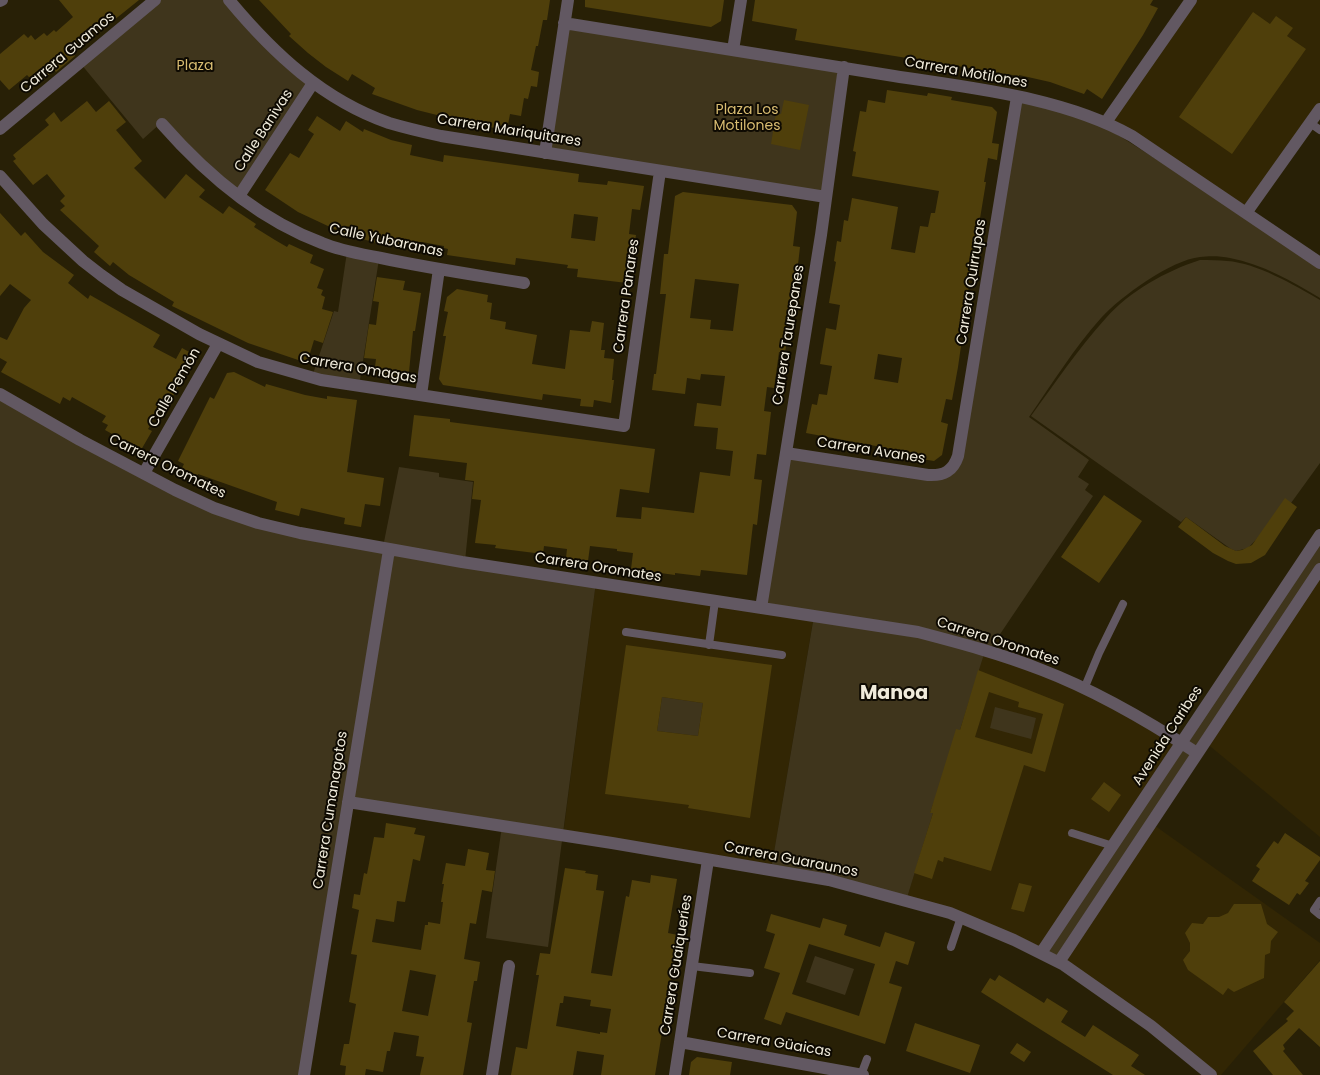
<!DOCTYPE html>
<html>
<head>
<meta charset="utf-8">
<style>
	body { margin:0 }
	canvas { display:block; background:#282006 }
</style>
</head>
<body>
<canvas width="1320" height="1075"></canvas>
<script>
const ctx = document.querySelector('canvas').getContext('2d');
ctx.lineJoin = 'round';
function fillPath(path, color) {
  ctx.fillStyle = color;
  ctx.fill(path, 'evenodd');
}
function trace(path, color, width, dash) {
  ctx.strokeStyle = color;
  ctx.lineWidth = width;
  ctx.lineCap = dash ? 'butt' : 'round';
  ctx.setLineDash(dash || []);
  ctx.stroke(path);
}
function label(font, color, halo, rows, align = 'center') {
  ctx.font = font + ' Poppins,sans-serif';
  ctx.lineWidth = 4;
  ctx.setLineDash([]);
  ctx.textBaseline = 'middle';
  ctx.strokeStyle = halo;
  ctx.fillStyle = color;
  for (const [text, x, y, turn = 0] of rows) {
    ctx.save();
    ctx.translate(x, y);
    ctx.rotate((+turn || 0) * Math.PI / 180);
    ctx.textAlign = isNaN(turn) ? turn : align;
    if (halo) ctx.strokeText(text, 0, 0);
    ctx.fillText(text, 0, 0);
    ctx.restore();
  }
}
fillPath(new Path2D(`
	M1194,0h126v105l-74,105 -137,-89z
	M1320,569v268l-115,-95z
	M596,582l218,33 -43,255 -208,-34z
	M985,650l58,20 138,73 -140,210 -135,-52 26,-88h-2l30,-83z
	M1151,823l169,120v17l-99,115h-10l-147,-110z`), '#322604');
fillPath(new Path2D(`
	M158,0h69l84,83 -72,111 -77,-72 -19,17 -62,-75z
	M564,23l280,44 -18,130 -281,-44z
	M1017,97l71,19 232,147v35c-28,-17 -58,-34 -90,-40 -9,-2 -21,-2 -30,-1 -29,3 -80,40 -99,61 -27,30 -49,66 -72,99l60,43 -11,17 11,7 -4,6 8,6 -105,156 -3,-1 -25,79 -30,83h3l-27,88 -135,-31 43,-254 -53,-8 25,-155 142,22 23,-6z
	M347,252l32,7 -20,127 -47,-9 22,-66 4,1z
	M1200,260c9,0 18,0 27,1 30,2 67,24 93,39v163l-29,40 -43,45 -12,3 -5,-2 -45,-32 -5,5 -150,-106c24,-33 47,-67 75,-98 24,-27 60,-47 94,-58z
	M0,394l80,46 178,83 338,59 -48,365 -62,-9 16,-112 -154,-24 -44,273h-304z
	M399,467l40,6v4l34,5 -8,79 -82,-14z
	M1320,535v34l-261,393 -18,-9z
	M662,697l41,6 -5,33 -41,-5z
	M995,707l41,11 -5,21 -41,-11z
	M815,956l39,13 -9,26 -39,-13z`), '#3f351c');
fillPath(new Path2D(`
	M59,0h80l-66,53 2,3 -19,16 -2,-2 -11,10 -7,-8 -6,6 -3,-3 -18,15 -9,-10v-26l24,-20 4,4 3,-3 4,5 9,-7 3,3 7,-6 2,2 17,-15z
	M259,0h291l-3,20h-4l-5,26h-2l-5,24 8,2 -2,15 -6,-1 -3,13 -4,-1 -3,18 -11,-2 -3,16 -30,-5 -60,-15 -45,-16 3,-6 -23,-14 -4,7 -22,-14 -18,-14 -19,-17 2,-2z
	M585,0h139l-3,21 -10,6 -126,-20z
	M755,0h398l-3,5 8,3 -15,27 -41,64 -15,-10 -3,5 -34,-12 -31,-7v1l-224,-36 2,-11 -45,-8z
	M1253,12l17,12 6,-8 17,12 -6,8 19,13 -74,105 -53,-37z
	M887,90l40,6 1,-3 24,4 -1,3 41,7 5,5 -5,31 7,1 -2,16 -9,-2 -4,24h2l-27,164h2l-3,21 -6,33 -6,-1 -5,23 7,2 -6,31 -8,6 -43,-7 1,-5 -86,-16 6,-29 5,1 2,-11 8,1 5,-29 -12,-2 6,-36 10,2 4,-25 -11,-2 7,-41 -2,-1 3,-20 4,1 3,-22 4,1 4,-23 46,9 -7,42 24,4 5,-27 8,1 3,-14h4l4,-22 -87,-15 4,-24 -3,-1 7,-40 6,1 2,-12 17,3zM878,354l24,4 -4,25 -24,-4z
	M784,100l25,5 -9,45 -29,-6 5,-31 5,1z
	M87,101l9,11 13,-11 17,21 -10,8 26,31 -8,7 31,31 21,-25 19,16 -6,7 24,17 6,-8 27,18 -2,3 21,13 12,7 2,-3 24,11 -3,8 14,6 -7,19 6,2 -2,5 4,2 -3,12 11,3 -10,31 -9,-3 -7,23 -59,-20 -76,-37 2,-4 -45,-27 -16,-13 -3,4 -16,-14 5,-6 -39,-36 5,-4 -5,-5 5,-5 -18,-22 -14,11 -20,-24 3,-2 -3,-4 36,-30 -4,-5 9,-8 7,10z
	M317,116l23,15 6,-10 17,11 1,-3 27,11 21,5 -2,10 33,7 1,-7 135,19 -1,8 29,3 1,-4 36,5 -4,24 -8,-1 -3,25 7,1 -9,48 -50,-6 1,-8 -11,-1 1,-3 -52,-7 -1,7 -68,-10 1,-6 -4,-1v-2l-22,-4h-17l-2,7 -23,-5 -35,-10 -47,-22 -33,-22 25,-37 9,5 15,-24 -6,-4zM574,214l24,3 -3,24 -24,-3z
	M683,192l109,13 5,7 -4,34 7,1 -3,26 -12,80 -6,-1 -5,36 -7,-1 -3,24 7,1 -5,43 -9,-1 -3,25 8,1 -5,45 -4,-1 -6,51 -46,-5 -1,6 -25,-3v2l-44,-6 2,-16 -16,-2v-2l-27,-3 -2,15 -22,-3 1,-9 -23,-3 -1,8 -48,-6 1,-3 -21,-2 6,-43 -9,-1 2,-18 -9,-1 2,-17 -58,-7 5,-41 36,4v3l205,27 -6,44 -29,-4 -4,28 25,2 1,-12 52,6 6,-41 30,4 3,-25 -17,-2 2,-21 -24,-2 3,-23 24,3 4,-30 -24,-2 -1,6 -13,-2 -2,16 -33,-4 2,-16h2l10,-80h-6l4,-40h4l7,-58zM695,279l44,5 -6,47 -23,-2 1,-9 -21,-2z
	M0,213l21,23 4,-4 18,20 31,23 -6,8 20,16 2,-4 70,40 -7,12 23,12 6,-11 9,5 2,7 -24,43 -4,-2 -17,28 4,2 -11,19 -36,-20 3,-5 -6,-3 4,-6 -34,-19 -2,4 -7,-4 -3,7 -59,-32 6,-10 -7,-4v-21l7,3 17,-32 7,-8 -21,-16 -10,12z
	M377,277l28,4 -2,9 18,3 -6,38h-2l-4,41 -9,7 -26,-4 2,-16 -12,-1 5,-34 7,1 3,-23 -6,-1z
	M457,289l31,6 -1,7 5,1 -2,16 16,3 -1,7 32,6 -5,29 33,5 5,-39 20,2 2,-11 12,2 -3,27h4l-1,8 10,1 -2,21h2l-3,23 -17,-3 -1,7 -13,-1 1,-7 -38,-5 -1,6 -99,-15 -4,-6 7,-43h-3l5,-24 -4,-1 3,-14z
	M234,372l31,15 1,-3 39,11 22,4v-3l30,4 -10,72 37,6 -4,28 -15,-2 -4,23 -17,-3 1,-6 -44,-10 -2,8 -24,-6 2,-8 -79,-28 -1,2 -15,-8 2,-4 -6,-3 32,-64 4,2 13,-26z
	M1104,495l38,26 -43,62 -38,-26z
	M1285,498l12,9 -32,48 -14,8 -15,1 -8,-3 -15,-8 -35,-26 8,-10 39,29 11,5 6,-1 10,-5z
	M626,645l146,20 -22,153 -62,-10 1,-3 -84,-11zM662,697l41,6 -5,33 -41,-5z
	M978,670l86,34 -19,68 -21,-7 -33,106 -47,-14 -1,5 -5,-2 -6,19 -18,-6 19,-60h-3l26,-84 4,1zM989,692l30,10 -1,5 25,7 -11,40 -57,-17z
	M1104,782l17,13 -12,17 -18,-13z
	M386,823l30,5 -2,6 11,2 -5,25 -7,-2 -8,43 -8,-1 -3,21 -18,-3 -4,23 49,8 4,-25h3v-3l12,2 3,-22h-2l3,-18h-2l4,-21 19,3 3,-17 21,4 -3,17 9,1 -3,21 -10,-2 -6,34 -6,-1 -6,36 16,3 -3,19h-3l-7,41 5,1 -9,52h-43l4,-18 -8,-1 3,-20 -25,-4 -4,19h-3l-4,21 -17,-3 -1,6h-20l1,-9 -6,-1 4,-21h5l7,-40 -7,-2 8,-47 -6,-1 8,-44 -7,-2 2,-14 6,1 4,-22 3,1 7,-37 10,1zM410,970l26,5 -8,41 -26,-5z
	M1285,833l35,24v3l-15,21 4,2 -9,12 -3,-2 -8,12 -37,-24 8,-12 -4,-3 18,-25 4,3z
	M565,868l21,3 -1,2 13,2 -2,15 8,1 -13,82 21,3 14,-80 3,1 3,-17 18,3 1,-8 26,4 -9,54 10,2 -23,140h-54l3,-20 -27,-4 -4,24h-62l5,-28 11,2 12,-74h-3l4,-22 10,1zM564,996l27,4 -1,6 21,3 -4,24 -7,-1v2l-44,-8 4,-23h3z
	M1019,883l13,3 -8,26 -13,-3z
	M1234,904h27l6,20 11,8 -7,9 -1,12 -5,2 -1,23 -30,14 -6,-4 -5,7 -35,-25 -5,-10 7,-9v-8l-5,-10 7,-10 11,1 5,-7h11l9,-4z
	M771,914l49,14 3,-10 24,7 -3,10 36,12 5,-15 30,10 -7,23 -12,-4 -7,22 13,4 -17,57 -99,-32 -5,13 -17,-6 16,-46 -16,-5 11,-34 -9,-3zM809,944l66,20 -16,52 -67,-22z
	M1320,961v86l-21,-19 -16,17 2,4 -2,2 20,24h-30l-20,-24 35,-30 -2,-2 8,-8 -10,-9z
	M999,975l45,28 3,-5 21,13 -7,11 24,15 8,-12 46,30 -8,11 14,9h-32l-132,-83 9,-14 5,3z
	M915,1023l65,22 -10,28 -64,-22z
	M1017,1043l14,9 -7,10 -14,-9z
	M697,1057l35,5 -2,13h-41l2,-13z`), '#4f3f0b');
trace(new Path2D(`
	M1310,123l10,7
	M626,632l156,23
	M709,645l6,-44
	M1084,689l15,-36 24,-49
	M1072,833l41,13
	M1320,901l-6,9 6,5
	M951,947l10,-30
	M692,966l58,7
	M861,1075l6,-16`), '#625862', 8);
trace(new Path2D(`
	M229,0c44,53 94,100 160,123 17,5 34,9 52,13l385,61
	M564,23c110,18 220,35 330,53 77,12 169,21 238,60l188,127
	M733,50l8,-50
	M1106,122l85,-122
	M162,124c43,49 98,96 160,119 19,8 39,11 59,15 47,10 95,17 143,25
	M0,129l155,-129
	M545,153l23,-153
	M0,176l43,48 40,37 18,14 21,15 77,44 59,28 63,18 303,46 36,-255
	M239,196l74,-113
	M1246,213l74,-104
	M0,394l80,46 95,50 39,18 44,15 42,10 162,29 456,70c42,11 84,22 124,38 55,21 106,51 155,83
	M421,395l18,-126
	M786,453l142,22c16,1 25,-4 30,-19l59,-359
	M144,473l74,-129
	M761,608l60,-373 23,-168
	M348,802l264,41 217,37 121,33 64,27 50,25 87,61 60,49
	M1041,953l279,-418
	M1059,962l261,-393
	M680,1042l183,33
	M304,1075l85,-525
	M492,1075l17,-109
	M675,1075l33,-215`), '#625862', 12);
trace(new Path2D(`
	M0,1l2,-1`), '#625862', 12);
label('14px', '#f0ebdb', '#0e0a02', [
	["Carrera Guamos",68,53,-40],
	["Carrera Motilones",966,73,10],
	["Calle Banivas",264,131,-57],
	["Carrera Mariquitares",509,131,9],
	["Calle Yubaranas",386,241,12],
	["Carrera Quirrupas",972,282,-81],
	["Carrera Panares",627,296,-82],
	["Carrera Taurepanes",789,335,-81],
	["Carrera Omagas",358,369,10],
	["Calle Pemón",175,388,-60],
	["Carrera Avanes",871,451,9],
	["Carrera Oromates",167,467,26],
	["Carrera Oromates",598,568,9],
	["Carrera Oromates",998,642,18],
	["Avenida Caribes",1168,736,-57],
	["Carrera Cumanagotos",331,810,-81],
	["Carrera Guaraunos",791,860,11],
	["Carrera Guaiqueríes",677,965,-81],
	["Carrera Güaicas",774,1043,10]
]);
label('14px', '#d8bc71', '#0e0a02', [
	["Plaza",195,66],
	["Plaza Los",747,110],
	["Motilones",747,126]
]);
label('bold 19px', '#f0ebdb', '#0e0a02', [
	["Manoa",894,694]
]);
</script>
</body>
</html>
